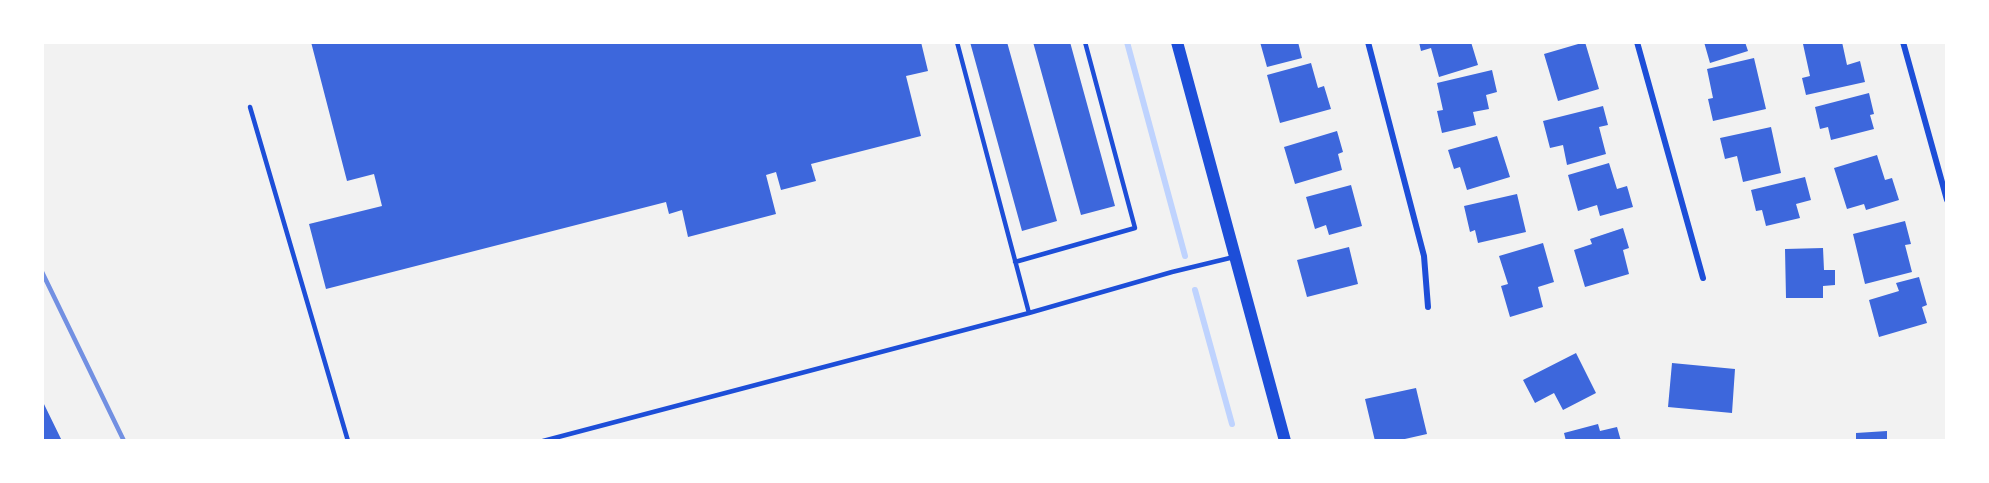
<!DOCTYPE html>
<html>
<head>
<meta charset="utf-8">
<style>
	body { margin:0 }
	#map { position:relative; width:1989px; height:483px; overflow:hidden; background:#f2f2f2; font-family:"Noto Serif",serif }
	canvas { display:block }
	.frame { position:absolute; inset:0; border:44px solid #fff; pointer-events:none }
</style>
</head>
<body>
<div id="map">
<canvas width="1989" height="483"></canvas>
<div class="frame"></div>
</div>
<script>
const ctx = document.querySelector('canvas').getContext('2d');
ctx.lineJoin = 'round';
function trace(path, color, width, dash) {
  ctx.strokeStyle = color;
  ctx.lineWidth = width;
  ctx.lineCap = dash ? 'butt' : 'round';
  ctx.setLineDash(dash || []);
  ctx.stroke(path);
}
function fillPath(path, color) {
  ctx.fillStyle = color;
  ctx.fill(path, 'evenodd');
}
trace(new Path2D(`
	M1127,42l58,214
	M1195,290l37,134`), '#bfd3fe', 6);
fillPath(new Path2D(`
	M311,42h610l7,29 -22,5 15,60 -110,28 5,17 -35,9 -5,-18 -10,3 10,39 -88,23 -6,-27 -13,4 -3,-12 -340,87 -17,-65 73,-18 -8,-32 -27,7z
	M970,42h37l50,179 -35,10z
	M1033,42h37l45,164 -34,9z
	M1260,42h38l4,16 -35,9z
	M1419,42h52l7,23 -39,12 -8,-29 -10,3z
	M1585,42l14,47 -41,12 -14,-47z
	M1704,42h41l3,9 -38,12z
	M1813,42h29l5,23 13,-4 5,21 -59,13 -4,-17 8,-2 -7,-32z
	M1754,58l12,51 -53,12 -5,-22 5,-1 -6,-29z
	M1311,63l7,25 6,-2 7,23 -51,14 -13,-48z
	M1492,70l5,22 -11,3 3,14 -16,3 3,13 -34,8 -5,-22 6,-1 -6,-27z
	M1869,93l5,21 -4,1 4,14 -43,11 -3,-13 -8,2 -5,-22z
	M1603,106l5,19 -9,2 7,27 -39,11 -4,-20 -13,3 -7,-27z
	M1771,127l10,46 -38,9 -6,-26 -12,3 -5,-21z
	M1337,131l6,21 -5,2 4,16 -47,14 -11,-37z
	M1497,136l13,41 -43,13 -7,-23 -6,2 -6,-19z
	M1877,155l8,25 7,-2 7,22 -33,10 -2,-6 -17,5 -13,-41z
	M1609,163l8,26 10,-3 6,21 -33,9 -3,-11 -19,6 -10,-36z
	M1805,177l6,23 -15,4 4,14 -34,8 -4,-16 -6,1 -5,-21z
	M1351,185l11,41 -33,9 -3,-10 -11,4 -9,-32z
	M1517,194l9,38 -48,11 -3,-13 -5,2 -6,-26z
	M1905,221l6,23 -6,1 7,27 -47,12 -12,-50z
	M1623,228l6,20 -6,2 6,24 -44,13 -11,-37 18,-6 -2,-5z
	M1543,243l11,39 -16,5 5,20 -33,10 -9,-31 7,-2 -9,-28z
	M1349,247l9,37 -51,13 -10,-37z
	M1823,248l1,22h11v15l-12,1v12h-37l-1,-49z
	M1919,277l8,28 -5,2 5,16 -48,14 -10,-37 30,-9 -3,-8z
	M1576,353l20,40 -33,17 -9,-17 -19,10 -12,-23z
	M1672,363l63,6 -3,44 -64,-6z
	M1416,388l11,46 -31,7h-21l-10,-42z
	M42,400l20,41h-20z
	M1598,424l2,7 17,-4 4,14h-55l-2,-8z
	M1887,431v10h-31v-8z`), '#3d67dc');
trace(new Path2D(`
	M957,42l72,271
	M250,107l98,334
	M1015,262l120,-34 -50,-186
	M543,441l486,-128 143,-41 62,-15`), '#1d4ed8', 4.5);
trace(new Path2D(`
	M1368,42l56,214 4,51
	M1637,42l66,236
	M1903,42l44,158`), '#1d4ed8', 6);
trace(new Path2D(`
	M1177,42l108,399`), '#1d4ed8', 12);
trace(new Path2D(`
	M42,272l82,169`), '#7290e2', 4.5);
</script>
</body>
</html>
